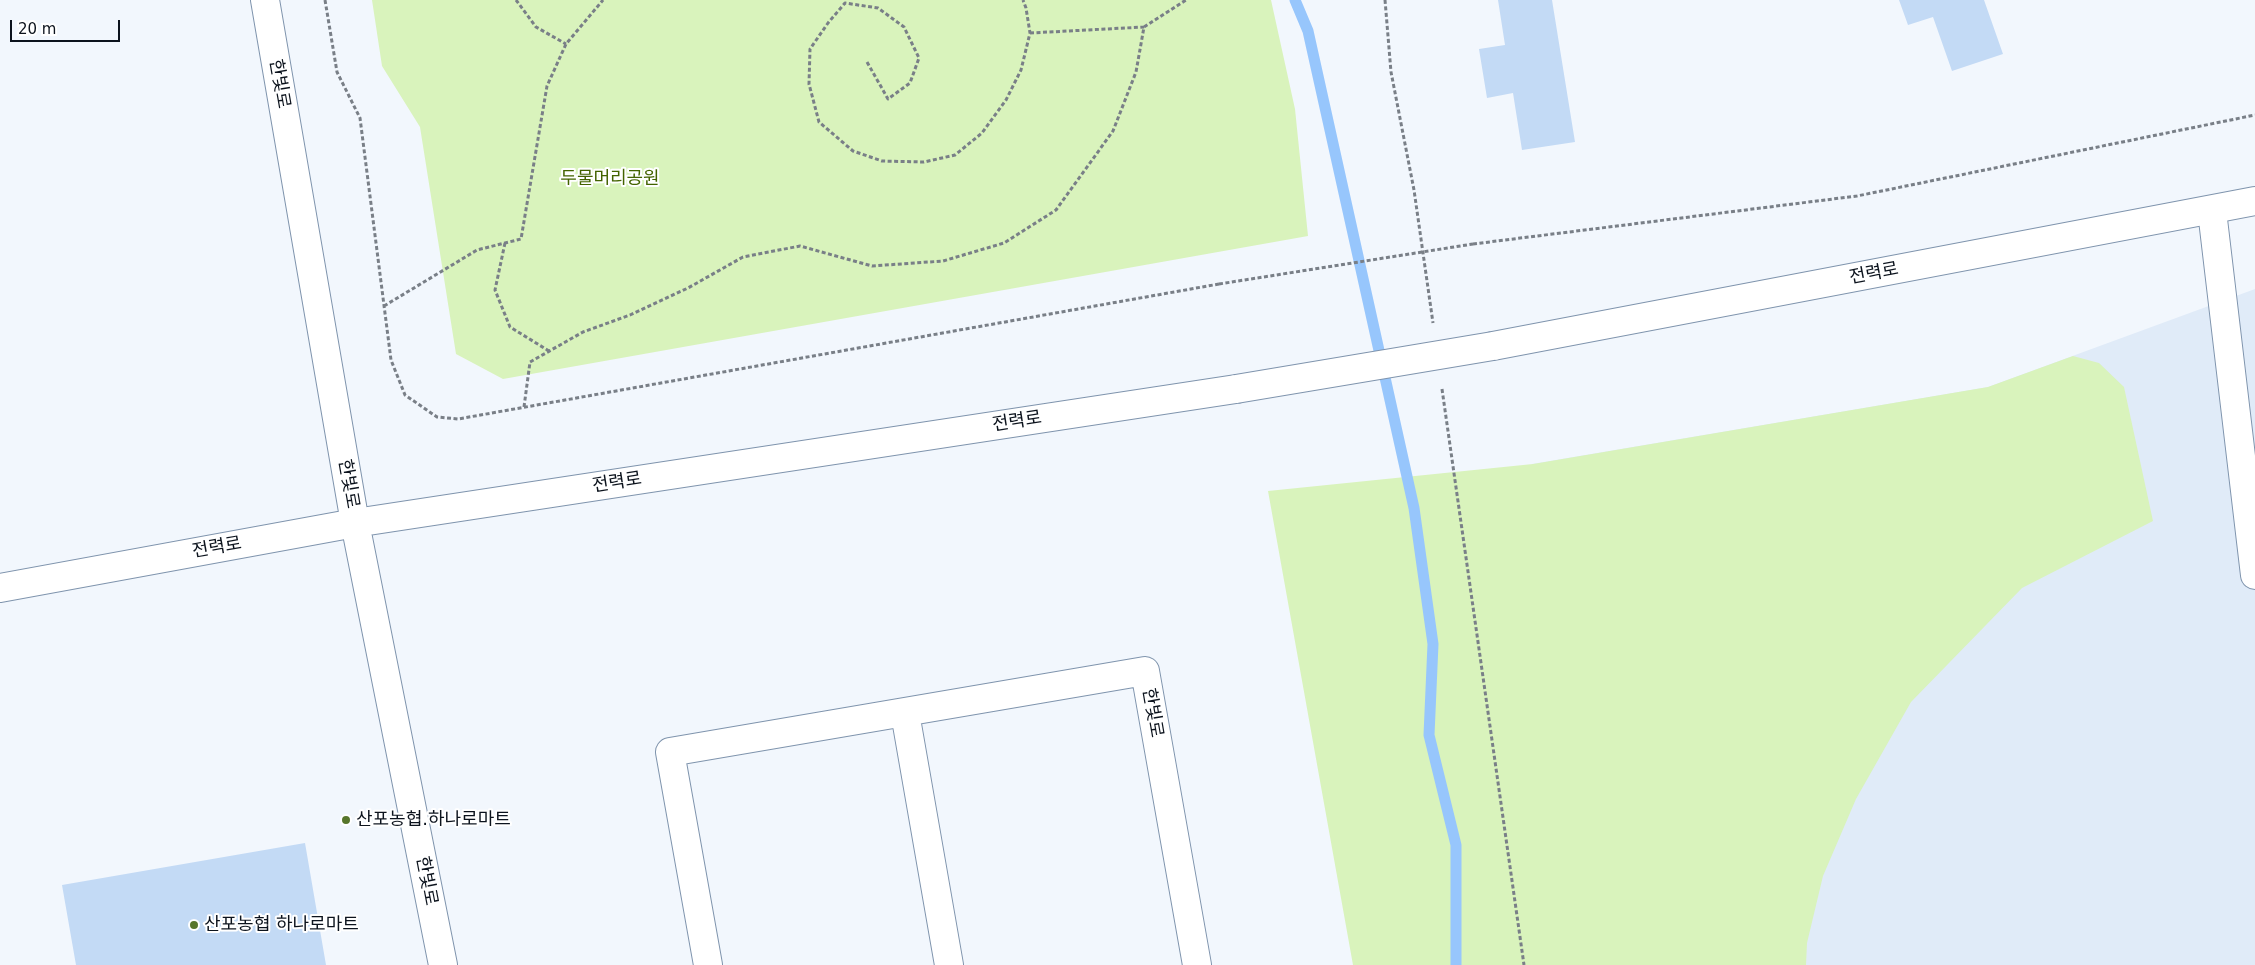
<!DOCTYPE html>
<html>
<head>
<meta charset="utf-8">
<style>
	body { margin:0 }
	#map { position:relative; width:2255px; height:965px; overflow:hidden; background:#f2f7fd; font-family:"DejaVu Sans",sans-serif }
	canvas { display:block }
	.scale { position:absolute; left:10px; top:20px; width:110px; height:22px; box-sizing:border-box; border:2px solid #0c131d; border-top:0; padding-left:6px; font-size:15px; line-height:18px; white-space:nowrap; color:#0c131d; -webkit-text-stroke:4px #fff; paint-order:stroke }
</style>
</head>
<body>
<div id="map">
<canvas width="2255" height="965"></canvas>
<div class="scale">20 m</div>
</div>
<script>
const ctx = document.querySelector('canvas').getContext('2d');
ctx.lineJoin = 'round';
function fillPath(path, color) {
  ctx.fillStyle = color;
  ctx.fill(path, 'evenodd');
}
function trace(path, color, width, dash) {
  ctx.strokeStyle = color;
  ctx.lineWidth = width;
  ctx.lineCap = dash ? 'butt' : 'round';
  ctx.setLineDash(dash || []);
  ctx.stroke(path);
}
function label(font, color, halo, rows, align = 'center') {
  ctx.font = font + ' "DejaVu Sans","Noto Sans KR",sans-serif';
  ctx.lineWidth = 4;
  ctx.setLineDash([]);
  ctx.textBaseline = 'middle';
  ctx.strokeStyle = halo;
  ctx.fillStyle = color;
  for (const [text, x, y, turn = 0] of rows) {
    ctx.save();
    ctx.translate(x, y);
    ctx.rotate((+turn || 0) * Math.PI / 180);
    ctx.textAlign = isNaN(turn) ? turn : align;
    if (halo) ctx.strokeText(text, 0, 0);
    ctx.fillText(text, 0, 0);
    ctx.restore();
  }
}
fillPath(new Path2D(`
	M2255,289v676h-626l-97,-501 456,-77z`), '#e0ebf8');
fillPath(new Path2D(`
	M372,0h899l24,109 13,127 -805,143 -47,-25 -36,-227 -38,-61z
	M2073,356l26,7 25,24 29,134 -131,67 -111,114 -55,97 -33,77 -16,67 -1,22h-453l-85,-474 265,-27 455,-77z`), '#d9f3bc');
trace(new Path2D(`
	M1295,0l13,31 106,477 19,136 -4,91 27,110v120`), '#97c6fc', 11);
fillPath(new Path2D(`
	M1498,0h54l23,142 -53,8 -9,-57 -26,5 -8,-49 26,-4z
	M1899,0h85l19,54 -51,17 -19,-54 -25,8z
	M305,843l21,122h-250l-14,-80z`), '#c3daf5');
const street = new Path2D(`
	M2212,211l43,364
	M905,713l44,252
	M708,965l-38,-213 475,-81 52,294`);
const secondary = new Path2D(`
	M265,0l90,523 88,442
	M1493,346l762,-145
	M0,588l355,-65 881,-134`);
trace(street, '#7f94ad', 30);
trace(secondary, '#7f94ad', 30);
trace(new Path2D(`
	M325,0l12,72 23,46 31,242 14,35 32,22 21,2 761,-135
	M516,0l20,27 30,17
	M1385,0l6,72 23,118 19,133
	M1030,33l114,-6
	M867,62l21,37 22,-16 9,-25 -15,-31 -26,-19 -33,-5 -17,20 -18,26 -1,35 10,38 34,29 29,10 42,1 31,-7 27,-22 24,-33 15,-30 9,-37 -4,-25 -3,-8
	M505,243l-10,47 15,37 39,24
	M1473,244l384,-48 398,-81
	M384,306l93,-56 44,-11 26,-153 19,-42 37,-44
	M1442,389l82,576
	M524,407l6,-45 53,-30 47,-17 58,-27 55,-31 57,-11 72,20 71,-5 61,-18 52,-33 57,-79 23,-59 8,-45 42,-27`), '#797f87', 3, [4, 2.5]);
trace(street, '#fff', 28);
trace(secondary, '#fff', 28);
const secondaryBridge = new Path2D(`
	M1236,389l257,-43`);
trace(secondaryBridge, '#7f94ad', 30, []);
trace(new Path2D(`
	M1219,284l254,-40`), '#797f87', 3, [4, 2.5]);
trace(secondaryBridge, '#fff', 28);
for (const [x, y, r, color] of [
	[346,820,5,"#57762b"],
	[194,925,5,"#57762b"]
]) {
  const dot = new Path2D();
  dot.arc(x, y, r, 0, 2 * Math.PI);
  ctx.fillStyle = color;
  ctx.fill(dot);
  trace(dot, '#fff', 2);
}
label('18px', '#0c131d', '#fff', [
	["한빛로",279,84,80],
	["전력로",1874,274,-11],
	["전력로",1017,422,-9],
	["전력로",617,483,-9],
	["한빛로",348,484,80],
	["전력로",217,548,-10],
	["한빛로",1152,713,80],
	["한빛로",426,881,79]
]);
label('18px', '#436300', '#fff', [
	["두물머리공원",610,179]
]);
label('18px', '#0c131d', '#fff', [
	["산포농협.하나로마트",356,820],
	["산포농협 하나로마트",204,925]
], 'left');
</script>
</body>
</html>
